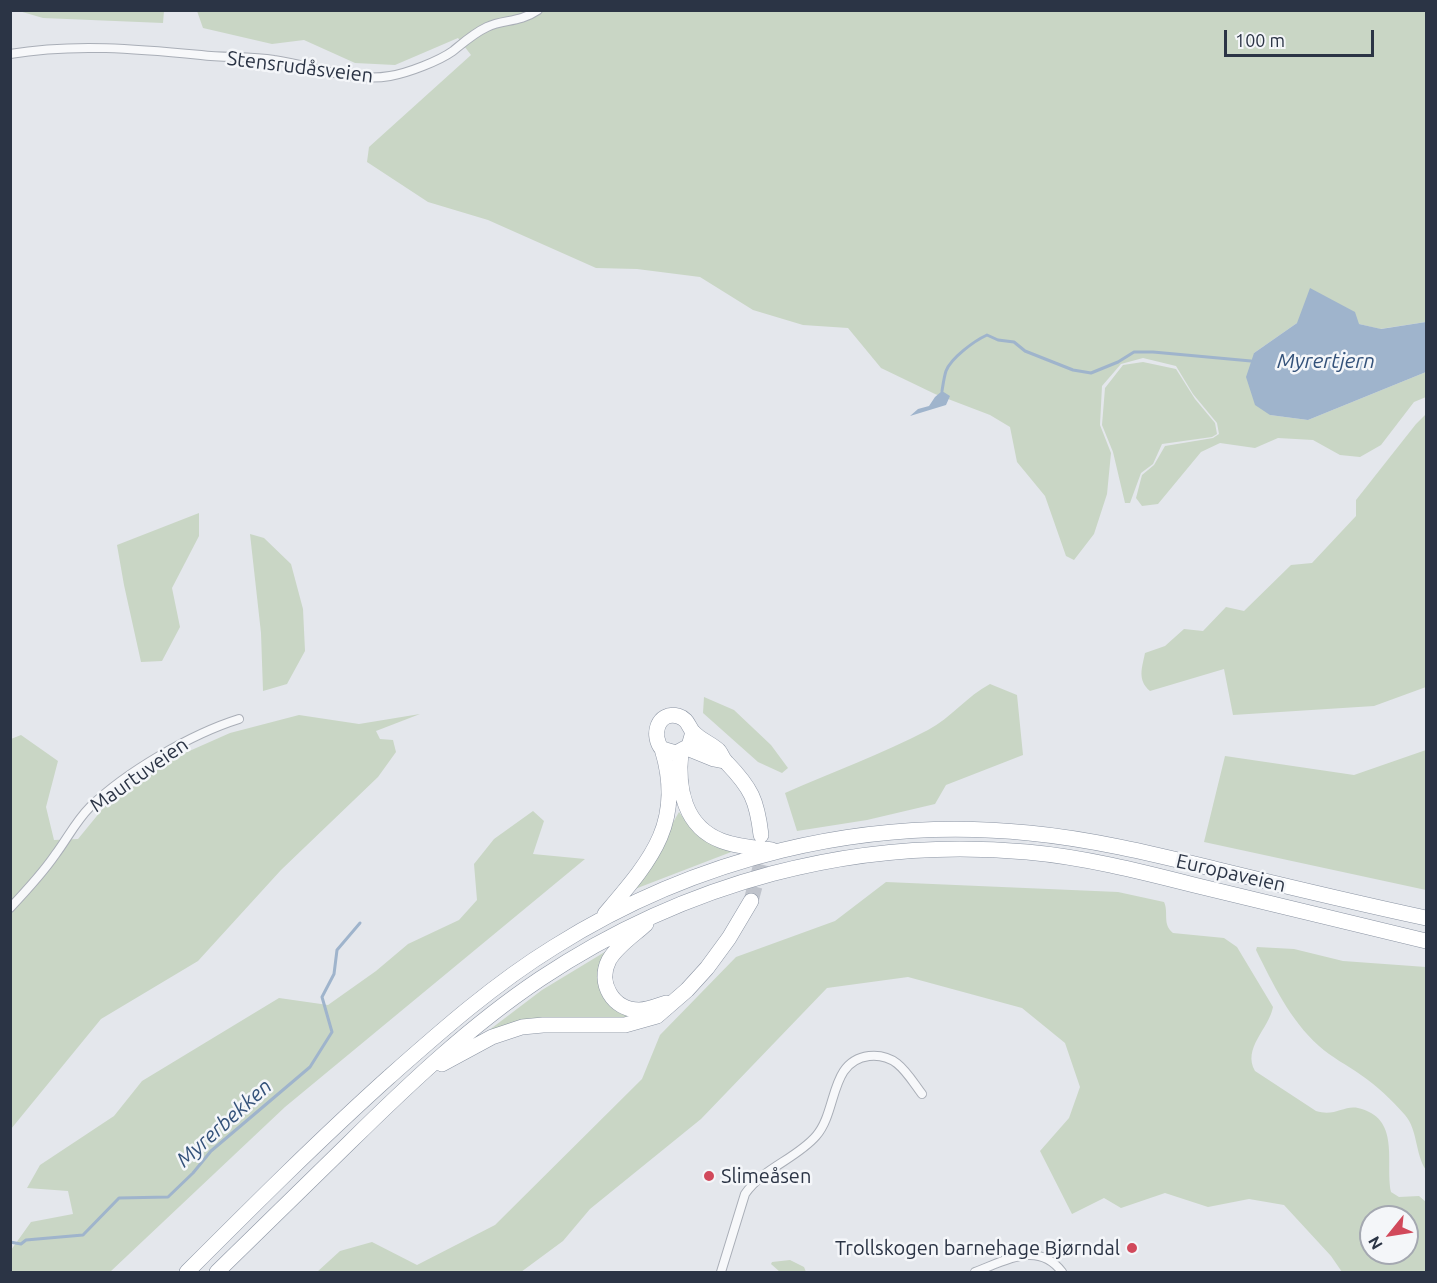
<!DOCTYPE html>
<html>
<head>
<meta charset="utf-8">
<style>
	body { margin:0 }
	#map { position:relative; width:1437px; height:1283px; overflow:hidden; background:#e4e7ec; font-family:Ubuntu,sans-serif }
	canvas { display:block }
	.frame { position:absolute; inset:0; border:12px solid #2b3445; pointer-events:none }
	.north { position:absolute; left:1359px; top:1205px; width:60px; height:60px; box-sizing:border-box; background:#f4f6f9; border:2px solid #a4a8b1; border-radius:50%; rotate:240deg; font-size:16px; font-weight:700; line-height:24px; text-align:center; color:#2b3445 }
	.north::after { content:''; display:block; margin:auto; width:21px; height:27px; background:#d1495b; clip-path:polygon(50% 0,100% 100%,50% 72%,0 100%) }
	.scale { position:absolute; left:1224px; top:30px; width:150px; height:27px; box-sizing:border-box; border:3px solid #2b3445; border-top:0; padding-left:8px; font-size:18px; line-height:21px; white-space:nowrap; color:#2b3445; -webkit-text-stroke:4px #f4f6f9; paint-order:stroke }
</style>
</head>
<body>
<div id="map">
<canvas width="1437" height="1283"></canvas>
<div class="frame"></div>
<div class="north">N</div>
<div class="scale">100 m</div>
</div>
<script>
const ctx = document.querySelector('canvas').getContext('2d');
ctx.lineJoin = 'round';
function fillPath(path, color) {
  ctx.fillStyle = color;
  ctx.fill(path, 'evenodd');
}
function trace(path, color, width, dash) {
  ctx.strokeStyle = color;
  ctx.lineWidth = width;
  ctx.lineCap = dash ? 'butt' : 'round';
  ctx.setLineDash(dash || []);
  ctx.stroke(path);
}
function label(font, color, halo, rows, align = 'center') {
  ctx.font = font + ' Ubuntu,sans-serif';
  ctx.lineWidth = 5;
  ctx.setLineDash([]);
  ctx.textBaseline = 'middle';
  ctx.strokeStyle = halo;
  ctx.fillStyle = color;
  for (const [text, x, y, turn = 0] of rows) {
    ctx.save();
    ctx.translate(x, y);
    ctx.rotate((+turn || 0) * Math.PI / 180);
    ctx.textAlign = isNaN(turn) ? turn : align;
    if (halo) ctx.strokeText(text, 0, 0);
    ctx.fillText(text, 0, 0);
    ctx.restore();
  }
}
fillPath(new Path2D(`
	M19,11h145l-1,12 -120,-5z
	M197,11h1229v311l-46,7 -21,-5 -62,-1 -43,30 16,62 38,5 118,-48v25l-12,5 -33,43 -21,12 -20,-2 -27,-15 -35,-2 -23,10 -35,-5 -19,9 -43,52 -16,2 -6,-8 6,-23 12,-10 11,-19 48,-8 6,-4 -2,-11 -24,-29 -17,-28 -33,-8 -22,6 -19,22 -2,39 11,28 -4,41 -13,40 -20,26 -8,-4 -21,-60 -28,-34 -7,-35 -20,-12 -55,-21 -54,-26 -33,-40 -45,-3 -50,-15 -53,-33 -63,-8 -41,-1 -108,-48 -60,-18 -61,-40 2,-15 102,-92 -13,-17 -63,27 -40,-2 -51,-23 -32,4 -69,-16z
	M1143,362l33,7 19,30 20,24 2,11 -5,3 -50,7 -9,20 -12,9 -11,30h-5l-12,-51 -11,-27 3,-37 18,-23z
	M1426,414v273l-52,19 -141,9 -9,-46 -74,22c-13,-11 -8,-23 -5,-38l20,-7 19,-17 19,2 23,-24 18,4 47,-46 21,-2 44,-47v-16l60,-76z
	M199,513v23l-27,52 8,39 -18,34 -21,1 -17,-77 -7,-40z
	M250,534l14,4 27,26 12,45 2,42 -18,33 -24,7 -2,-58z
	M990,684l27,11 6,60 -77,30 -11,19 -68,16 -70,11 -12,-38c47,-21 97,-39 143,-63 23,-12 39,-34 62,-46z
	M704,697l30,13 37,35 17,23 -6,5 -24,-11 -55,-49z
	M420,714l-44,17 4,8 13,1 3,12 -18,25 -97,93 -83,91 -97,58 -90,110v-390l10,-4 37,26 -12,46 8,33 24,-1 27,-33 73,-50 52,-23 69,-18 60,9z
	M1426,750v140l-222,-48 21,-86 129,19z
	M533,811l11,10 -11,33 52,5 -300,248 -175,165h-99v-22l20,-28 42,-8 -5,-23 -41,-3 13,-23 74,-49 28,-35 137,-83 49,7 48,-34 32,-27 51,-24 18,-20 -3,-36 20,-25z
	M679,812l8,11 52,26 -104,40z
	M886,882l232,10 46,10c5,11 -2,22 9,31l51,5 13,9 36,60c-4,22 -31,41 -18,64l61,40c19,6 28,-6 42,-3 43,10 27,53 33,84l8,5 20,-1 7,6v70h-84l-11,-16 -47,-51 -35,-6 -41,8 -43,-14 -44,15 -17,-10 -32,16 -32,-63 29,-33 11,-31 -15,-44 -43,-35 -114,-31 -81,11 -126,131 -111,90 -27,32 -42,31h-204l23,-21 32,-9 45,23 78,-40 147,-146 18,-44 76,-78 99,-36zM1371,1217h36v36h-36z
	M613,947l-13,29 44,41 -164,20 62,-47z
	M1257,947l37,2 49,12 83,6v203c-11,-16 -8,-40 -21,-55 -13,-15 -28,-29 -44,-40 -14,-10 -30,-18 -42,-29 -29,-26 -46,-62 -63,-96z
	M790,1260l14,7 2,5h-26l-9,-8 1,-2z`), '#c9d6c5');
fillPath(new Path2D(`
	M1310,288l45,24 4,12 22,5 45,-7v50l-118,48 -38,-5 -15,-10 -9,-28 8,-24 43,-30z
	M942,391l8,5 -4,9 -36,11 8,-7 11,-3 6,-9z`), '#9fb4cc');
trace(new Path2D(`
	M942,391c1,-6 2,-14 4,-20 5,-13 28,-30 41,-36l11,5 16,2 11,9 48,19 18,3 27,-11 16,-10h19l98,9
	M10,1242l11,2 5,-4 57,-5 36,-37 49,-1 25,-24 18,-22 99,-84 22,-35 -10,-35 12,-23 3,-24 23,-27`), '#9fb4cc', 3);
trace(new Path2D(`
	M751,901l10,-37v-20`), '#bfc3cb', 15, [15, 8]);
const street = new Path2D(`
	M10,54c64,-11 128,-5 191,1 24,3 49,1 73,5 38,5 78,23 116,16 18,-3 49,-15 63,-25 11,-9 21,-18 34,-24 17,-8 32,-4 51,-17
	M10,908c16,-17 32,-34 45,-53 12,-16 21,-34 35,-48 36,-35 101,-73 149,-88
	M721,1272l24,-78c18,-26 51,-35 71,-58 22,-25 13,-75 53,-80 28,-3 38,18 53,38
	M975,1272c30,-11 63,-32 87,0`);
const highway = new Path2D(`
	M693,732l-4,14 -13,7 -14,-4c-11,-13 -5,-38 16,-33 10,3 10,10 15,16 7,8 19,12 26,19 3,4 4,9 8,12 24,25 30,37 34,72
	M687,748l27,11 10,2
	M681,752c-4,36 3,75 41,89 16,6 33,7 50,9
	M605,914c45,-53 80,-91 57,-165
	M646,924c-12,11 -29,22 -37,36 -12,23 4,50 30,50 9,0 18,-4 27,-7
	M442,1064l50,-27 30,-10 21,-2h82l32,-9 30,-26 20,-22 22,-30 22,-37
	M187,1272c66,-66 132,-132 202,-195 52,-46 105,-93 165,-130 141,-89 309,-131 475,-114 63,6 124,21 186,36 70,17 141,34 211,49
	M217,1272c44,-43 88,-86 132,-129 60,-59 121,-117 191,-164 144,-96 314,-143 487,-127 56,5 112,19 167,33 77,18 155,38 232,56`);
trace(street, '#a9aeb7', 10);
trace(highway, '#8b94a3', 16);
trace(street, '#f7f8fa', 8);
trace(highway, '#fff', 15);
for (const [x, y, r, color] of [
	[709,1176,6,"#d1495b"],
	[1132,1248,6,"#d1495b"]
]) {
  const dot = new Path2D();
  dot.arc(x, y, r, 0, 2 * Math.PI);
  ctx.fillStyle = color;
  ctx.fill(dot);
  trace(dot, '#f4f6f9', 2);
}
label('20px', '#2b3445', '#f4f6f9', [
	["Stensrudåsveien",300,67,7],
	["Maurtuveien",139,775,-35],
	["Europaveien",1231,873,13]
]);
label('20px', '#2b3445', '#f4f6f9', [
	["Slimeåsen",721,1176],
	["Trollskogen barnehage Bjørndal",1120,1248,"right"]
], 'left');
label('italic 21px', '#34527a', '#f4f6f9', [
	["Myrertjern",1326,361],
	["Myrerbekken",224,1123,-42]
]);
</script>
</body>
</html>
